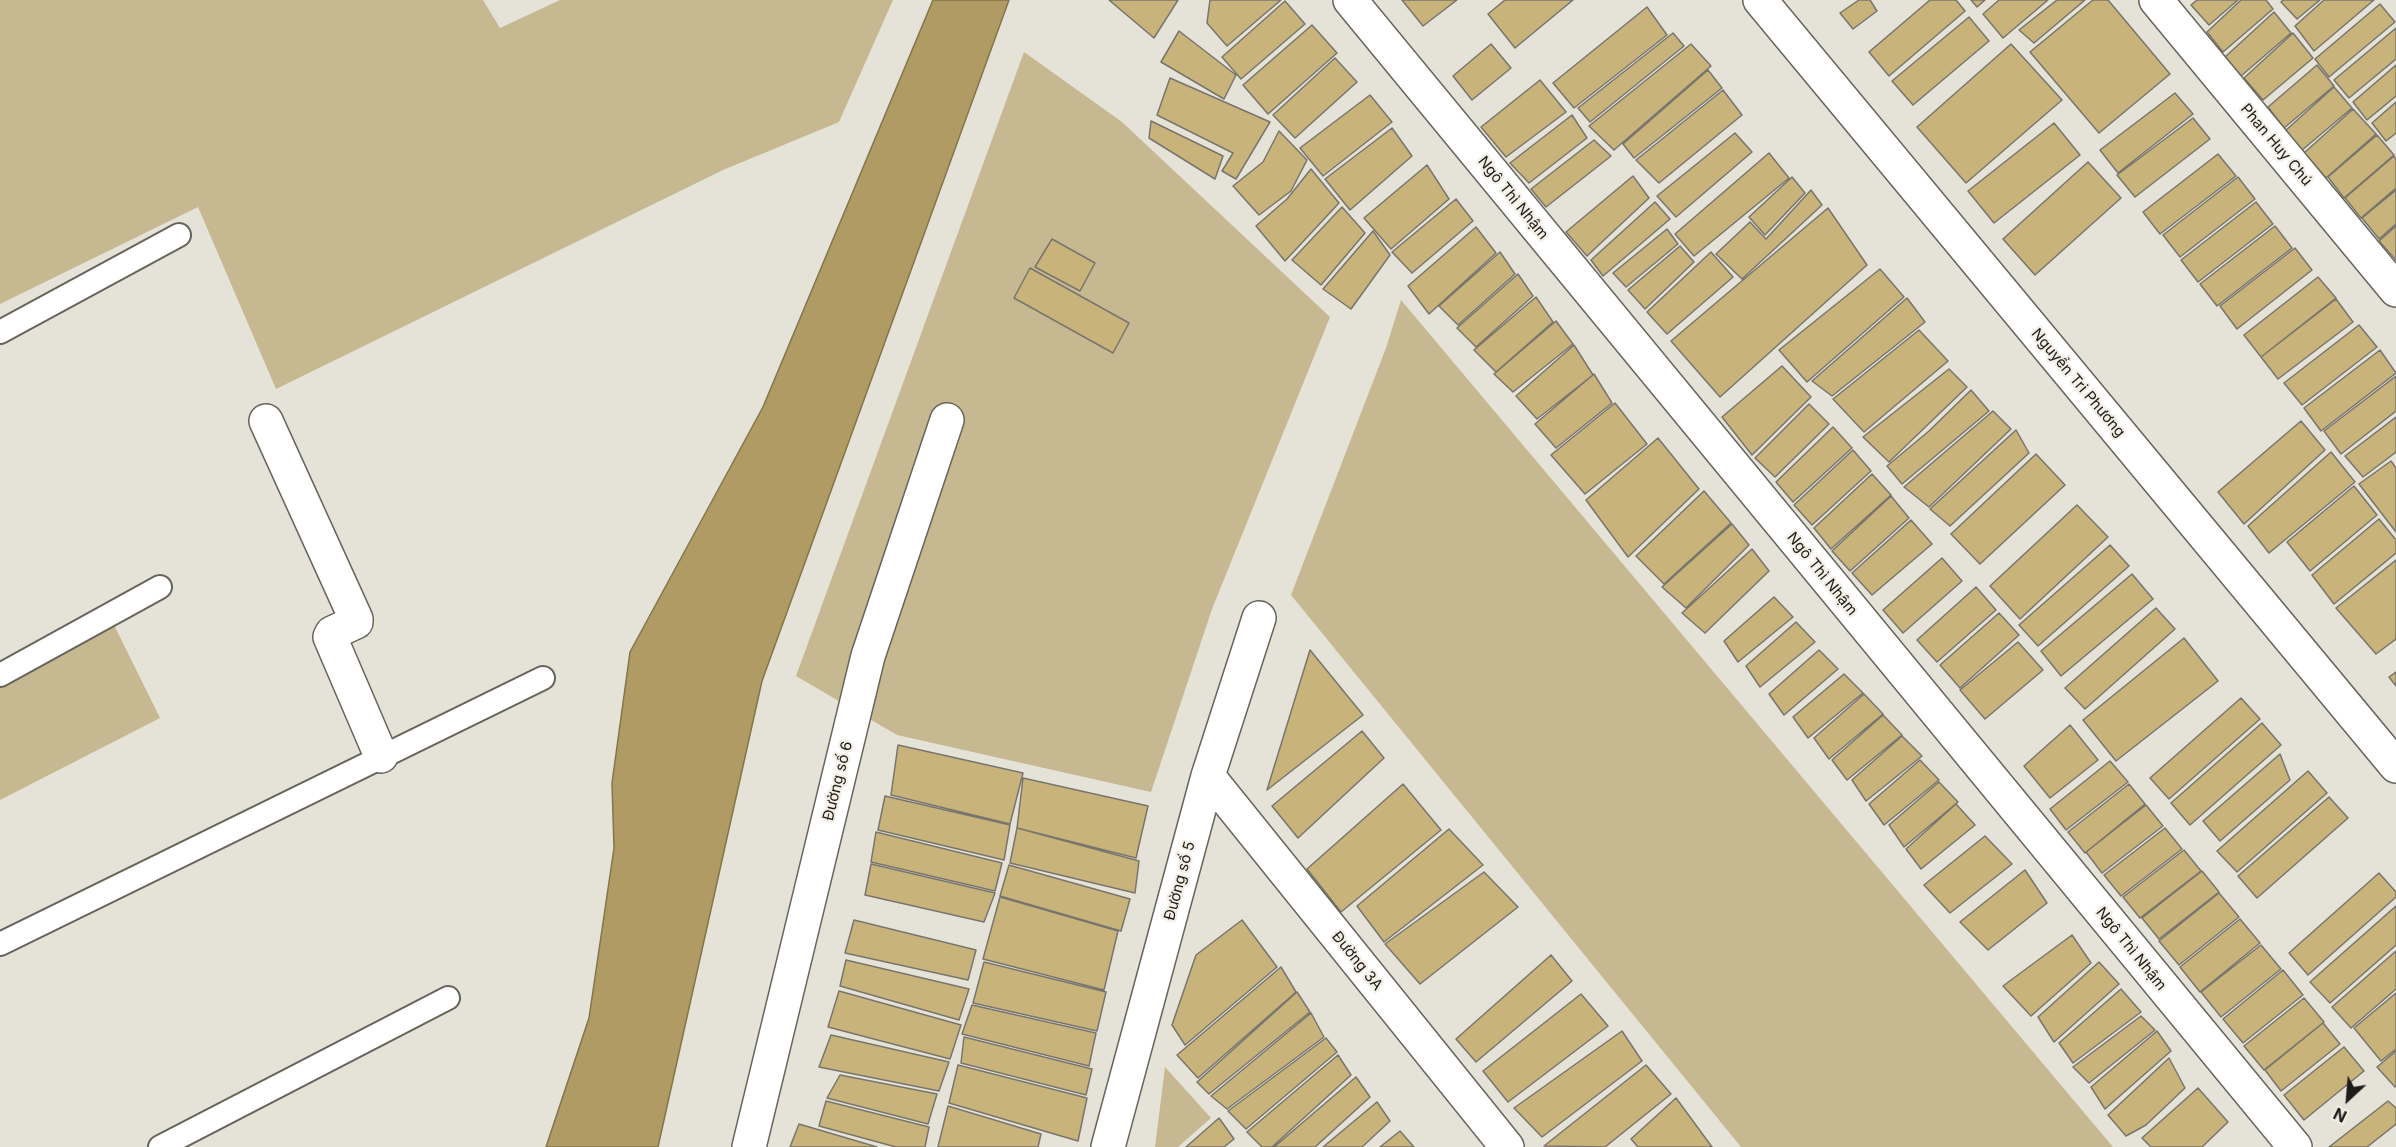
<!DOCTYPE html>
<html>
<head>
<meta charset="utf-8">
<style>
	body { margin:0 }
	#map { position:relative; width:2396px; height:1147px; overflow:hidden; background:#e5e2d8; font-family:Inter,sans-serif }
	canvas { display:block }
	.north { position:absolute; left:2318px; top:1069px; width:60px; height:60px; -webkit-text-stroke:4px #f3efe6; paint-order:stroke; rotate:206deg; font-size:16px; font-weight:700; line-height:24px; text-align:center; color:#1c1b17 }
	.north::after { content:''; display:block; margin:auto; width:21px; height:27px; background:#1c1b17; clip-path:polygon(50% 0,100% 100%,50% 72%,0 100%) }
</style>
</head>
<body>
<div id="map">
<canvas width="2396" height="1147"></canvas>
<div class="north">N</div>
</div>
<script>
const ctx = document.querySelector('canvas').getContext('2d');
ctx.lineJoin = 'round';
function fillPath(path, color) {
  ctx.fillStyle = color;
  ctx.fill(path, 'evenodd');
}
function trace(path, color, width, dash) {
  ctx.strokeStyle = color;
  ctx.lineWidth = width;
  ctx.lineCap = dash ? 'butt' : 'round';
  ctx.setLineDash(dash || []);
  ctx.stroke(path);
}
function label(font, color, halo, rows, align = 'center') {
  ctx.font = font + ' Inter,sans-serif';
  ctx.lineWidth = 4.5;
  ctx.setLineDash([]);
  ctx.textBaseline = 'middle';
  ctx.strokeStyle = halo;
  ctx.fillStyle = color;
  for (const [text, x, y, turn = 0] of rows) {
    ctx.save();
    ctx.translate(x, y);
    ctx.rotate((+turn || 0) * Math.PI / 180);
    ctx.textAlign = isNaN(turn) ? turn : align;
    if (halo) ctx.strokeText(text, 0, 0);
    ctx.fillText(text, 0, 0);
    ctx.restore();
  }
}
fillPath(new Path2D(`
	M0,0h483l17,28 60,-28h333l-54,122 -116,48 -447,219 -78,-182 -198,97z
	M1024,52l98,70 208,195 -118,292 -61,183 -254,-57 -101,-59z
	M1401,300l712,847h-372l-450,-552 95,-247z
	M114,625l46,93 -160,82v-112z
	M1165,1067l46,51 -33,29h-23z`), '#c6b890');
const water = new Path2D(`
	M933,0h76l-247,681 -104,466h-112l43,-129 25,-170 -2,-65 18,-131 133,-245z`);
fillPath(water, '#af9b63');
trace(water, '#83754c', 1.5);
const building = new Path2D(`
	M1109,0h69l-24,38z
	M1210,0h71l-54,46 -20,-23z
	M1402,0h55l-34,26z
	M1505,0h68l-58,48 -27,-34z
	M1859,0h11l7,11 -24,18 -13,-16z
	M1930,0h26l9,11 -76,65 -20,-24z
	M1971,0h14l-8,7z
	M1999,0h49l-45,38 -20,-24z
	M2057,0h28l-51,43 -15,-13z
	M2093,0h15l62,74 -71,59 -69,-81z
	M2197,0h41l-29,25 -18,-20z
	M2241,0h25l7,9 -50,43 -16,-20z
	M2283,0h37l-23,19 -16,-17z
	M2324,0h50l-60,51 -19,-25z
	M1285,1l20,23 -64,55 -19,-22z
	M2380,4l15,18 -66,55 -14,-18z
	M1647,7l20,28 -93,73 -21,-25z
	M2274,12l17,21 -50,43 -16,-19z
	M1969,17l20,24 -76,64 -21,-24z
	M1312,25l25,28 -69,61 -25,-29z
	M2396,28v31l-47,39 -15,-18z
	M1179,31l57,44 -12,24 -63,-37z
	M1673,33l11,13 -94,76 -12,-14z
	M2293,33l20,25 -50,42 -19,-22z
	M1491,44l20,24 -39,32 -19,-24z
	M1691,44l20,22 -97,84 -25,-24z
	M2011,44l51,56 -96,83 -49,-56z
	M1335,58l22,24 -62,56 -22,-23z
	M2317,65l17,21 -50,42 -16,-21z
	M2396,65v31l-29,24 -14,-18z
	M1708,70l14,18 -88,70 -11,-14z
	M1170,78l100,44 -34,57 -14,-8 11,-18 -76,-38z
	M1540,80l26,32 -60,45 -25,-30z
	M2334,87l18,21 -51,43 -16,-20z
	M1723,90l19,25 -83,68 -23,-23z
	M2175,93l18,21 -75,59 -18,-23z
	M1370,95l22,27 -69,54 -23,-28z
	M2396,102v31l-10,8 -14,-18z
	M2353,109l23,25 -50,44 -22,-25z
	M1572,115l15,23 -58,45 -19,-20z
	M2193,118l17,21 -75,58 -18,-22z
	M1151,121l72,35 -8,23 -66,-41z
	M2054,123l26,32 -86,68 -26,-32z
	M1392,128l20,28 -62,54 -25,-31z
	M1279,131l28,29 -16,31 -32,24 -26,-29 30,-24z
	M1735,133l17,19 -76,65 -19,-21z
	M2377,135l17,20 -50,43 -16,-21z
	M1594,140l17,16 -65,51 -15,-18z
	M1769,153l20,25 -95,78 -19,-22z
	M2218,154l18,22 -76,58 -17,-22z
	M2394,156l2,3v29l-35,30 -16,-20z
	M2088,162l33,36 -86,77 -32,-36z
	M1427,165l22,34 -58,50 -27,-31z
	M1311,169l28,34 -54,58 -29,-35 31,-27z
	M1633,176l16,22 -62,58 -21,-24z
	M1792,177l13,16 -40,42 -16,-18z
	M2238,177l17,22 -75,58 -17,-22z
	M1811,190l11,15 -80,74 -26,-25 34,-32 16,17z
	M2396,190v34l-17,15 -17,-21z
	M1456,199l17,22 -61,52 -20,-21z
	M1655,202l15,17 -67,57 -12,-16z
	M2256,202l17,22 -75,58 -17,-22z
	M1342,207l23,26 -44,52 -29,-25z
	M1828,208l39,57 -147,132 -49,-56z
	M2275,226l17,22 -75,58 -17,-22z
	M2396,226v34l-17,-19z
	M1476,227l20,26 -67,61 -21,-28z
	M1667,229l11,15 -52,43 -13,-14z
	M1373,231l17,24 -39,54 -28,-20z
	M1052,239l43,24 -15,28 -45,-24z
	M1680,246l14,16 -49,47 -17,-19z
	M2295,248l17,22 -75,59 -17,-23z
	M1500,252l15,22 -57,51 -19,-19z
	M1711,252l22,25 -66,57 -20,-22z
	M1030,268l99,55 -16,30 -99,-55z
	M1880,269l24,28 -97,85 -28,-32z
	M1518,274l15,22 -57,51 -19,-19z
	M2318,277l18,21 -75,59 -17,-22z
	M1536,297l17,25 -57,50 -22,-22z
	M1907,298l18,24 -93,74 -20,-15z
	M2336,299l17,23 -75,57 -17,-22z
	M1556,321l17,23 -60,48 -19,-18z
	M2359,325l18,22 -75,58 -18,-22z
	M1919,330l29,31 -84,71 -31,-33z
	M1574,345l19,30 -56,44 -21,-23z
	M2380,350l16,23 -75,58 -17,-23z
	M1782,366l29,31 -59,58 -30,-38z
	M1949,369l18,18 -78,75 -26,-25z
	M1594,374l18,29 -56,45 -21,-24z
	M2396,376v35l-55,43 -17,-23z
	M1971,390l18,21 -87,73 -15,-18 42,-35z
	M1615,403l32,41 -62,50 -34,-39z
	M1809,404l20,20 -54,53 -20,-19z
	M1993,411l18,18 -82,78 -25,-20z
	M2396,417v35l-33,25 -18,-21z
	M2301,421l24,29 -81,74 -26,-32z
	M1833,427l19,21 -59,54 -17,-20z
	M2016,430l13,23 -79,73 -20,-17z
	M1658,438l41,51 -71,68 -42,-57z
	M1853,450l18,21 -59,54 -18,-20z
	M2331,452l24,30 -86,71 -21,-27z
	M2036,454l29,31 -85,79 -29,-30z
	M2391,461l5,7v64l-37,-48z
	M1872,474l19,21 -60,54 -17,-21z
	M2354,486l23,29 -67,56 -23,-29z
	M1704,491l27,32 -67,61 -28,-28z
	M1891,496l18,22 -59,53 -18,-20z
	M2077,505l31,32 -88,82 -30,-33z
	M2379,519l17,21v13l-62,51 -22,-29z
	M1911,520l21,24 -60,51 -20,-22z
	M1732,524l17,21 -63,63 -24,-21z
	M2110,545l19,21 -91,80 -19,-21z
	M1752,549l17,22 -64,62 -23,-20z
	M1942,558l20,23 -59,52 -20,-23z
	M2396,560v79l-20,15 -40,-46z
	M2132,574l21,25 -92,77 -20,-25z
	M1976,587l20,23 -59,52 -20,-22z
	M1774,597l19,20 -55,45 -14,-21z
	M2156,608l19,21 -90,80 -20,-21z
	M1999,613l20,22 -59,53 -20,-23z
	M1796,622l19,20 -55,45 -14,-21z
	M2184,638l34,43 -102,80 -33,-41z
	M2018,642l25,28 -58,49 -25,-29z
	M1310,650l53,65 -96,75z
	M1819,650l19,19 -54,46 -15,-21z
	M2396,672v14l-7,-9z
	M1844,674l19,19 -55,45 -15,-21z
	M1864,694l19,20 -54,45 -15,-21z
	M2241,698l19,21 -91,80 -19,-21z
	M1883,715l19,20 -55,45 -15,-20z
	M2262,723l19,22 -91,80 -19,-22z
	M2070,725l28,35 -48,38 -26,-32z
	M1362,731l22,27 -86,80 -26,-32z
	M1902,736l20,20 -56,45 -14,-21z
	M898,745l125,28 -13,51 -119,-29z
	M2280,754l10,26 -70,61 -17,-20z
	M1920,760l19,20 -55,45 -15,-21z
	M2110,761l18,21 -62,48 -16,-21z
	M2308,771l19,22 -90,79 -20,-21z
	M1023,778l125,28 -12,52 -119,-30z
	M1939,782l19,20 -54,45 -15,-22z
	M1403,784l38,46 -100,82 -34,-43z
	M2129,784l16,20 -60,49 -17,-21z
	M885,796l125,29 -6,35 -126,-30z
	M2329,797l19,21 -91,80 -19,-22z
	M1956,804l19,21 -54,44 -15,-20z
	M2146,805l17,21 -61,47 -16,-21z
	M1017,828l122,33 -4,32 -125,-30z
	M2165,828l17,21 -61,47 -17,-21z
	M1449,829l34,36 -99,77 -27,-36z
	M876,832l126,31 -7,28 -124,-29z
	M1985,836l27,28 -62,49 -26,-28z
	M2184,850l17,21 -61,47 -17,-21z
	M871,864l124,29 -11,29 -119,-27z
	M1009,865l121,34 -9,32 -121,-35z
	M2025,870l22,33 -59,47 -28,-28z
	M2202,871l17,21 -60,47 -17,-21z
	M1484,872l34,35 -98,77 -35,-40z
	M2379,873l17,19v5l-88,78 -19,-22z
	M2219,893l20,24 -60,48 -20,-24z
	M1000,897l118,34 -14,59 -121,-31z
	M2396,906v39l-66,58 -20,-21z
	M2240,919l20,24 -60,49 -20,-25z
	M854,920l122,30 -8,30 -123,-27z
	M1242,920l35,47 -92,78 -13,-20 24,-70z
	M2072,935l19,28 -60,53 -28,-30z
	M2261,945l20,24 -60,48 -20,-25z
	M2396,951v38l-45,39 -19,-21z
	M1551,955l21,26 -96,81 -20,-23z
	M846,960l123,29 -10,31 -119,-34z
	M984,962l122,30 -9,39 -124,-28z
	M2099,962l20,22 -65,58 -16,-25z
	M1281,967l15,25 -98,86 -21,-23z
	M2283,970l20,25 -60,48 -20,-24z
	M2121,989l20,23 -68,51 -14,-20z
	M839,991l122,34 -11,34 -122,-32z
	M1297,992l13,20 -101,82 -12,-12z
	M2396,993v56l-15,12 -27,-33z
	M1581,994l27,32 -100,76 -25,-31z
	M2304,998l20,24 -60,48 -20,-24z
	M972,1005l124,28 -7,33 -127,-32z
	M1311,1013l13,24 -97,72 -16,-13z
	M2141,1016l14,14 -66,53 -16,-16z
	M2323,1023l17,21 -59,47 -16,-21z
	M1622,1031l20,30 -100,76 -28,-29z
	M2157,1031l14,20 -66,58 -14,-22z
	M831,1035l118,27 -10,29 -120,-24z
	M964,1037l128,32 -6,26 -125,-32z
	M1326,1038l11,14 -91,77 -18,-18z
	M2344,1047l20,24 -60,49 -20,-25z
	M2396,1051v35l-1,1 -18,-20z
	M1338,1055l13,20 -79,72h-10l-15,-15z
	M2169,1058l16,30 -39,37 -20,11 -18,-21z
	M958,1065l129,33 -9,43 -129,-38z
	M1646,1065l25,29 -66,53 -61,-1z
	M840,1075l97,19 -9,30 -101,-26z
	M1356,1077l14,20 -55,50h-41z
	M2198,1088l30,34 -26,25h-51l-9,-9z
	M1676,1098l36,49h-74l-7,-8z
	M826,1101l103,26 -4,20h-29l-77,-21z
	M2388,1101l8,7v16l-29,23h-38z
	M1377,1102l13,19 -28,26h-39z
	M948,1106l93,28 -3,13h-100z
	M1219,1118l15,21 -10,8h-38z
	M799,1124l78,23h-87z
	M1400,1131l14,16h-34z`);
fillPath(building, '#c8b47b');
trace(building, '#79756d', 1.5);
const service = new Path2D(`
	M0,332l179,-97
	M0,675l160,-88
	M0,944l543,-266
	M160,1147l288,-149`);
const minor = new Path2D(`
	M1350,0l945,1147
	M2156,0l240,290
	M266,421l90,198v3l-24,11 -2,4 51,119
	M1208,776l299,371
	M749,1147l119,-491 79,-236
	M1108,1147l100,-371 51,-158`);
const tertiary = new Path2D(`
	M1760,0l636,766`);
trace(service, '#67645b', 26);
trace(minor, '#67645b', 36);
trace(tertiary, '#67645b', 36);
trace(service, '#fff', 22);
trace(minor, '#fff', 33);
trace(tertiary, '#fff', 33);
label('15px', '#1c1b17', '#f3efe6', [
	["Phan Huy Chú",2276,145,50],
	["Ngô Thì Nhậm",1513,198,51],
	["Nguyển Tri Phương",2078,383,50],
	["Ngô Thì Nhậm",1822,574,51],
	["Đường số 6",838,781,-76],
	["Đường số 5",1180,881,-75],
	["Ngô Thì Nhậm",2131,949,51],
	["Đường 3A",1357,961,51]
]);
</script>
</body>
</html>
